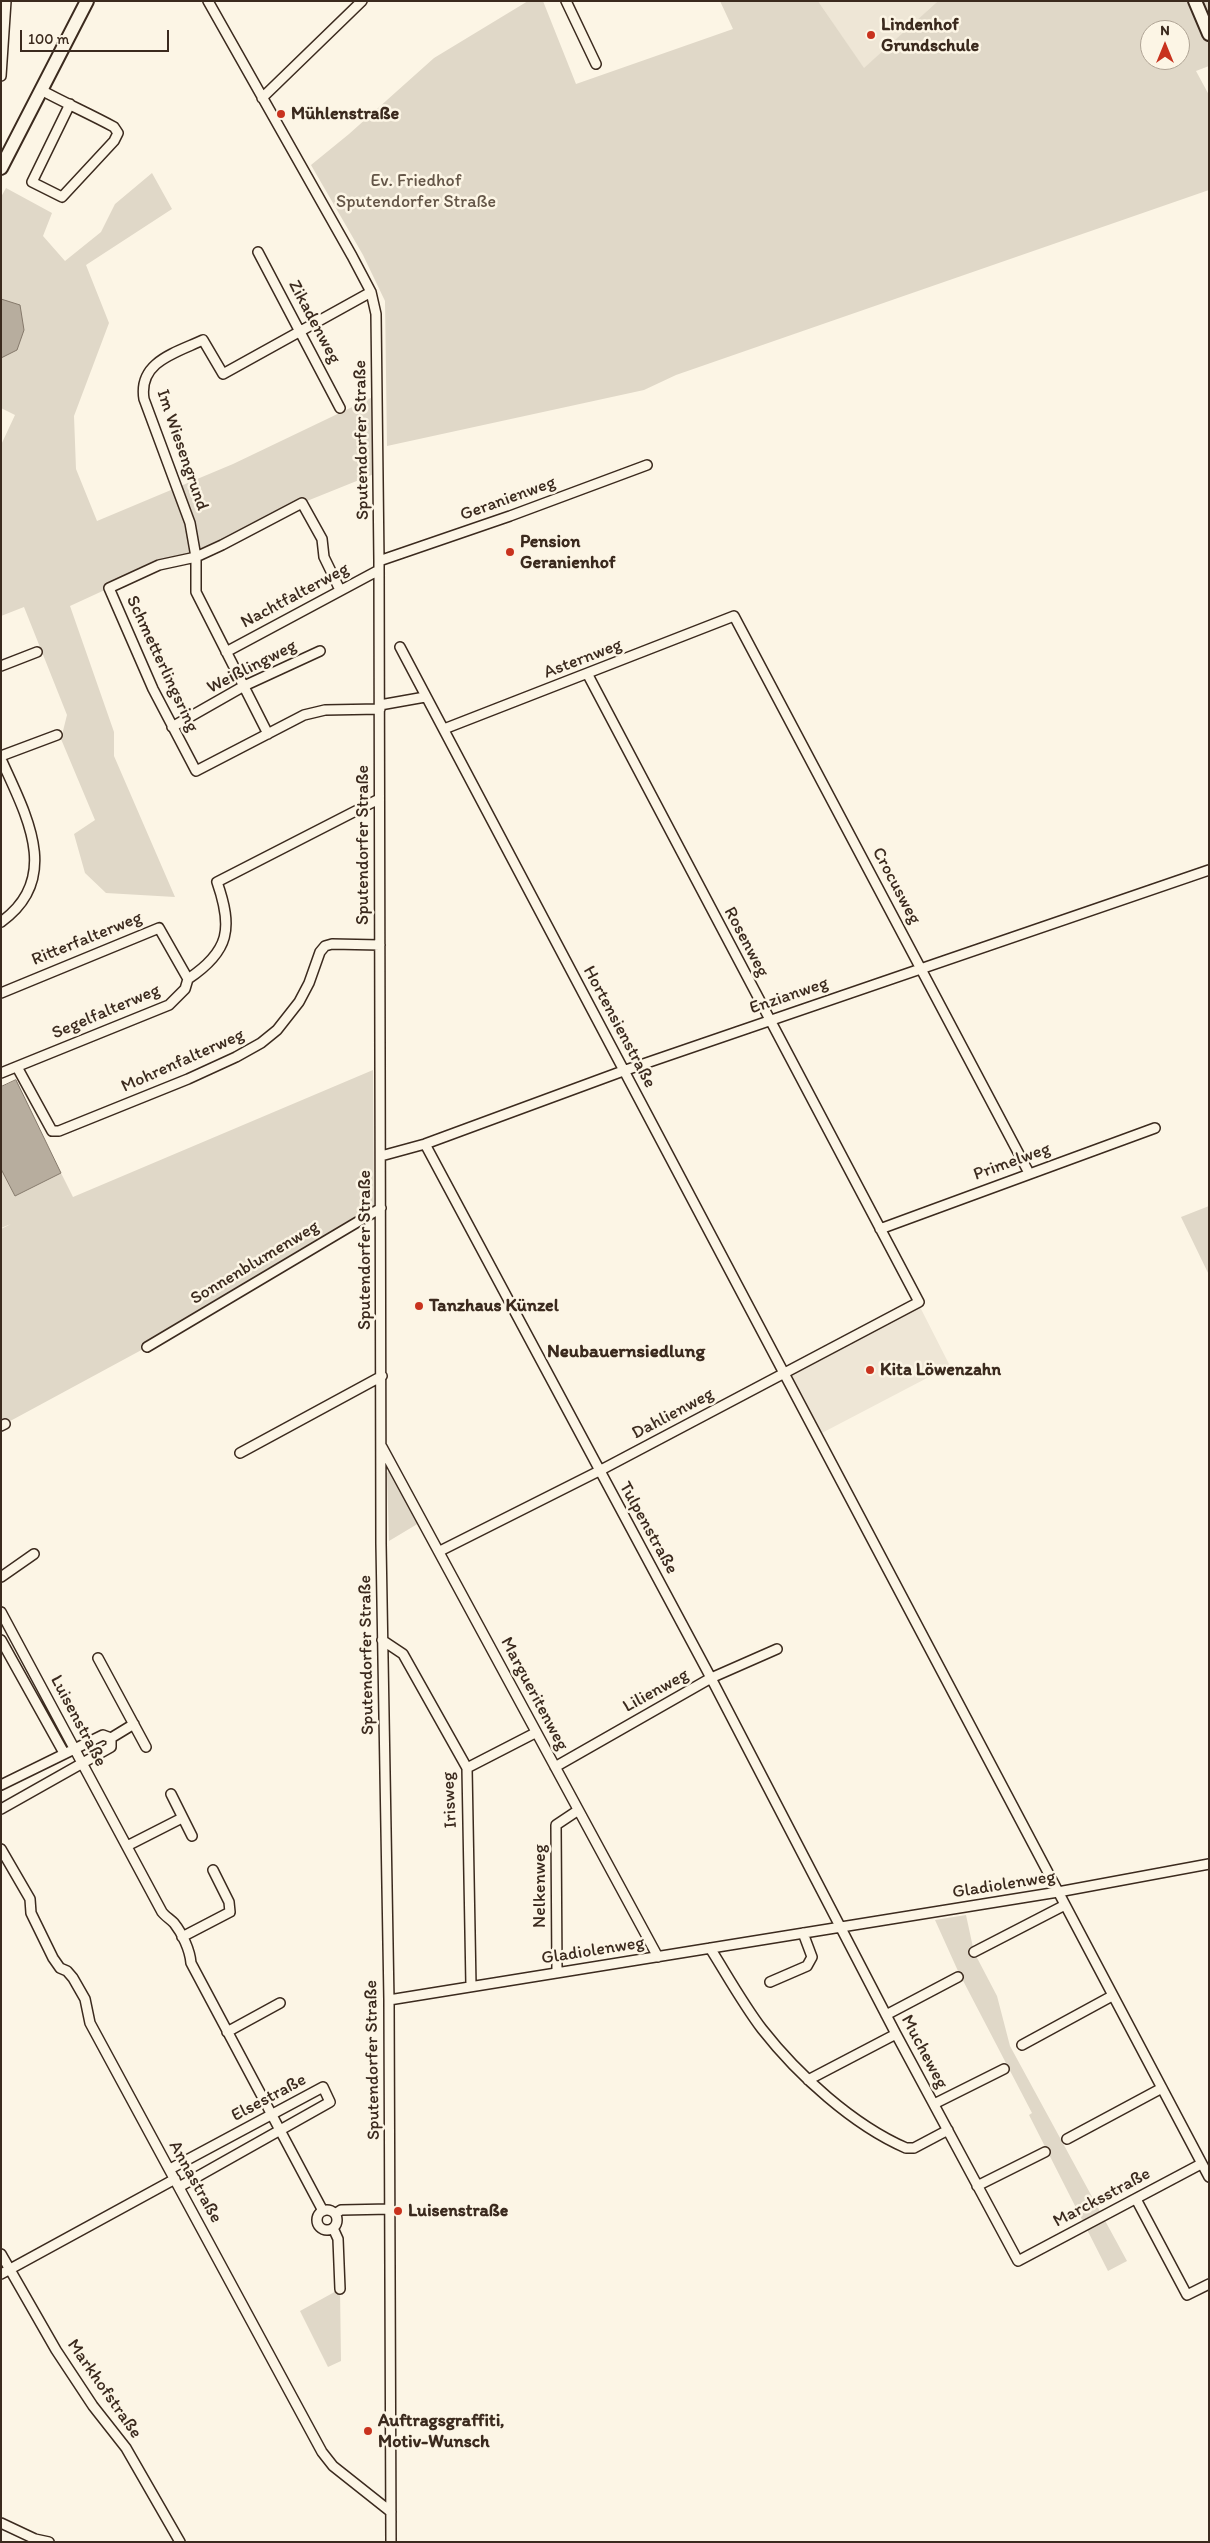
<!DOCTYPE html>
<html>
<head>
<meta charset="utf-8">
<style>
	body { margin:0 }
	#map { position:relative; width:1210px; height:2543px; overflow:hidden; background:#fcf5e5; font-family:Itim,sans-serif }
	canvas { display:block }
	.frame { position:absolute; inset:0; border:2px solid #3b2a1e; pointer-events:none }
	.north { position:absolute; left:1140px; top:20px; width:50px; height:50px; box-sizing:border-box; background:#fcf5e5; border:1px solid #afa495; border-radius:50%; rotate:0deg; font-size:14px; font-weight:700; line-height:20px; text-align:center; color:#3b2a1e }
	.north::after { content:''; display:block; margin:auto; width:18px; height:22px; background:#c8321e; clip-path:polygon(50% 0,100% 100%,50% 72%,0 100%) }
	.scale { position:absolute; left:20px; top:30px; width:149px; height:22px; box-sizing:border-box; border:2px solid #3b2a1e; border-top:0; padding-left:6px; font-size:15px; line-height:18px; white-space:nowrap; color:#3b2a1e; -webkit-text-stroke:4px #fcf5e5; paint-order:stroke }
</style>
</head>
<body>
<div id="map">
<canvas width="1210" height="2543"></canvas>
<div class="frame"></div>
<div class="north">N</div>
<div class="scale">100 m</div>
</div>
<script>
const ctx = document.querySelector('canvas').getContext('2d');
ctx.lineJoin = 'round';
function fillPath(path, color) {
  ctx.fillStyle = color;
  ctx.fill(path, 'evenodd');
}
function trace(path, color, width, dash) {
  ctx.strokeStyle = color;
  ctx.lineWidth = width;
  ctx.lineCap = dash ? 'butt' : 'round';
  ctx.setLineDash(dash || []);
  ctx.stroke(path);
}
function label(font, color, halo, rows, align = 'center') {
  ctx.font = font + ' Itim,sans-serif';
  ctx.lineWidth = 5;
  ctx.setLineDash([]);
  ctx.textBaseline = 'middle';
  ctx.strokeStyle = halo;
  ctx.fillStyle = color;
  for (const [text, x, y, turn = 0] of rows) {
    ctx.save();
    ctx.translate(x, y);
    ctx.rotate((+turn || 0) * Math.PI / 180);
    ctx.textAlign = isNaN(turn) ? turn : align;
    if (halo) ctx.strokeText(text, 0, 0);
    ctx.fillText(text, 0, 0);
    ctx.restore();
  }
}
fillPath(new Path2D(`
	M818,1h120l-74,68z
	M920,1307l30,59 -130,68 -31,-60z`), '#eee6d6');
fillPath(new Path2D(`
	M528,1h15l33,83 157,-55 -13,-28h98l46,67 74,-67h271v65l-13,5 13,24v95l-533,185 -32,15 -257,56 -2,-145 -22,-46 -52,-90 38,-31 85,-76zM1150,30h30v30h-30z
	M152,173l20,36 -86,56 23,58 -35,93 2,53 21,52 136,-57 140,-67 1,77 -72,29 -80,42 -63,20 -89,41 44,126v24l61,141 -69,-4 -21,-20 -11,-39 21,-14 -34,-81 6,-24 -43,-108 -23,9v-171l14,-30 -14,-7v-211l5,-9 46,25 -9,23 22,25 36,-29 14,-28z
	M373,1070l1,143 -227,134 -146,79v-197l10,-5 -10,4v-59l14,27 46,-23 12,24z
	M1209,1206v69l-28,-58z
	M389,1470l30,53 -30,18 -2,-68z
	M966,1915l8,37 23,44 13,50 117,215 -19,10 -79,-156 3,-2 -74,-142 -23,-51z
	M340,2289l1,72 -13,6 -28,-56z`), '#e0d8c8');
const water = new Path2D(`
	M1,299l19,6 4,25 -7,20 -16,8z
	M16,1080l45,93 -46,23 -14,-27v-82z`);
fillPath(water, '#b7ad9e');
trace(water, '#85796b', 1);
const street = new Path2D(`
	M208,1l144,255 19,36 5,22 3,247 2,983 8,456 2,542
	M566,1l30,63
	M1,76l5,-75
	M41,90c24,13 49,24 73,37l4,6 -4,8 -52,56 -30,-15 38,-78
	M262,98l100,-97
	M258,252l82,156
	M379,561l131,-45 137,-51
	M340,590l-16,-33 -2,-18 -20,-36 -80,42 -26,12 -37,8 -50,23 44,101 43,82 108,-56 21,-5 55,-1
	M400,647l809,1530
	M226,652l153,-82
	M1,666l36,-14
	M380,705l45,-8
	M172,727l72,-41 76,-35
	M444,729l290,-113 295,557
	M268,734l-72,-142v-35l-6,-34 -46,-124c-6,-37 31,-46 59,-59l20,34 148,-82
	M1,756l56,-21
	M1,759c24,54 62,119 0,163
	M1,993l158,-65 29,51
	M17,1067l35,64h7l129,-52 48,-22 25,-14 16,-13 22,-28 10,-19 11,-31 5,-6 7,-2 48,1
	M1,1073l168,-68 16,-16 3,-10c42,-28 45,-51 29,-97l162,-83
	M425,1144l286,534 185,356 122,227 183,-97
	M381,1156l44,-12 198,-73 586,-201
	M880,1229l275,-101
	M147,1347l234,-139
	M1,1426l4,-2
	M382,1447l276,510
	M240,1453l142,-77
	M440,1551l159,-80 320,-169 -331,-627
	M1,1577l33,-23
	M1,1612l161,300c3,4 8,7 12,11 8,10 16,27 17,40l132,248
	M1,1640l63,113
	M382,1640l21,14 64,114 4,218
	M98,1658l48,89
	M111,1738l23,-14
	M555,1767l156,-89 66,-29
	M467,1768l68,-35
	M1,1785l102,-50 8,3v9l-110,62
	M171,1794l21,42
	M127,1846l55,-28
	M1,1849l29,50 1,14 22,45 7,10 7,3 6,7 12,21 5,24 232,429 11,14 58,46
	M182,1937l48,-25 -1,-10 -16,-32
	M710,1948c17,27 33,56 52,81 36,46 91,96 144,119h8l34,-18
	M974,1952l91,-47
	M557,1973l-1,-148 21,-14
	M770,1982l37,-16 5,-9 -9,-24
	M389,2000l669,-108 151,-28
	M886,2015l72,-38
	M227,2032l53,-29
	M1022,2045l90,-49
	M808,2080l88,-46
	M934,2104l70,-35
	M1067,2139l95,-51
	M170,2169l153,-82 7,15 -151,85
	M977,2186l68,-34
	M1136,2199l51,96 22,-11
	M317 2220a10 10 0 1 1 20 0a10 10 0 1 1-20 0Z
	M335,2214l6,-4 50,-1
	M333,2228l5,11 2,50
	M1,2254l55,96 37,56 33,42 54,94
	M1,2274l174,-95
	M1,2523l34,16 14,3`);
const secondary = new Path2D(`
	M1195,1l14,33
	M1,168l86,-167`);
trace(street, '#3b2a1e', 12);
trace(secondary, '#3b2a1e', 16);
trace(street, '#fcf5e5', 9);
trace(secondary, '#fcf5e5', 12);
for (const [x, y, r, color] of [
	[871,35,5,"#c8321e"],
	[281,114,5,"#c8321e"],
	[510,552,5,"#c8321e"],
	[419,1306,5,"#c8321e"],
	[870,1370,5,"#c8321e"],
	[398,2211,5,"#c8321e"],
	[368,2431,5,"#c8321e"]
]) {
  const dot = new Path2D();
  dot.arc(x, y, r, 0, 2 * Math.PI);
  ctx.fillStyle = color;
  ctx.fill(dot);
  trace(dot, '#fcf5e5', 2);
}
label('bold 18px', '#3b2a1e', '#fcf5e5', [
	["Lindenhof",881,25],
	["Grundschule",881,46],
	["Mühlenstraße",291,114],
	["Pension",520,542],
	["Geranienhof",520,563],
	["Tanzhaus Künzel",429,1306],
	["Kita Löwenzahn",880,1370],
	["Luisenstraße",408,2211],
	["Auftragsgraffiti,",378,2421],
	["Motiv-Wunsch",378,2442]
], 'left');
label('18px', '#645648', '#fcf5e5', [
	["Ev. Friedhof",416,181],
	["Sputendorfer Straße",416,202]
]);
label('18px', '#3b2a1e', '#fcf5e5', [
	["Zikadenweg",314,322,62],
	["Sputendorfer Straße",362,440,-91],
	["Im Wiesengrund",182,450,71],
	["Geranienweg",508,499,-20],
	["Nachtfalterweg",295,596,-28],
	["Asternweg",583,659,-21],
	["Schmetterlingsring",162,664,65],
	["Weißlingweg",252,667,-27],
	["Sputendorfer Straße",363,845,-90],
	["Crocusweg",896,886,62],
	["Ritterfalterweg",87,939,-22],
	["Rosenweg",746,942,62],
	["Enzianweg",789,996,-19],
	["Segelfalterweg",106,1012,-23],
	["Hortensienstraße",619,1027,62],
	["Mohrenfalterweg",183,1061,-24],
	["Primelweg",1012,1162,-20],
	["Sputendorfer Straße",365,1250,-90],
	["Sonnenblumenweg",255,1263,-31],
	["Dahlienweg",673,1414,-28],
	["Tulpenstraße",648,1528,61],
	["Sputendorfer Straße",367,1655,-91],
	["Lilienweg",656,1691,-29],
	["Margueritenweg",534,1694,62],
	["Luisenstraße",78,1721,62],
	["Irisweg",450,1800,-93],
	["Gladiolenweg",1004,1885,-9],
	["Nelkenweg",540,1886,-90],
	["Gladiolenweg",593,1951,-9],
	["Mucheweg",924,2052,62],
	["Sputendorfer Straße",373,2060,-91],
	["Elsestraße",269,2098,-28],
	["Annastraße",195,2182,61],
	["Marcksstraße",1102,2198,-28],
	["Markhofstraße",104,2389,55]
]);
label('bold 19px', '#3b2a1e', '#fcf5e5', [
	["Neubauernsiedlung",626,1352]
]);
</script>
</body>
</html>
